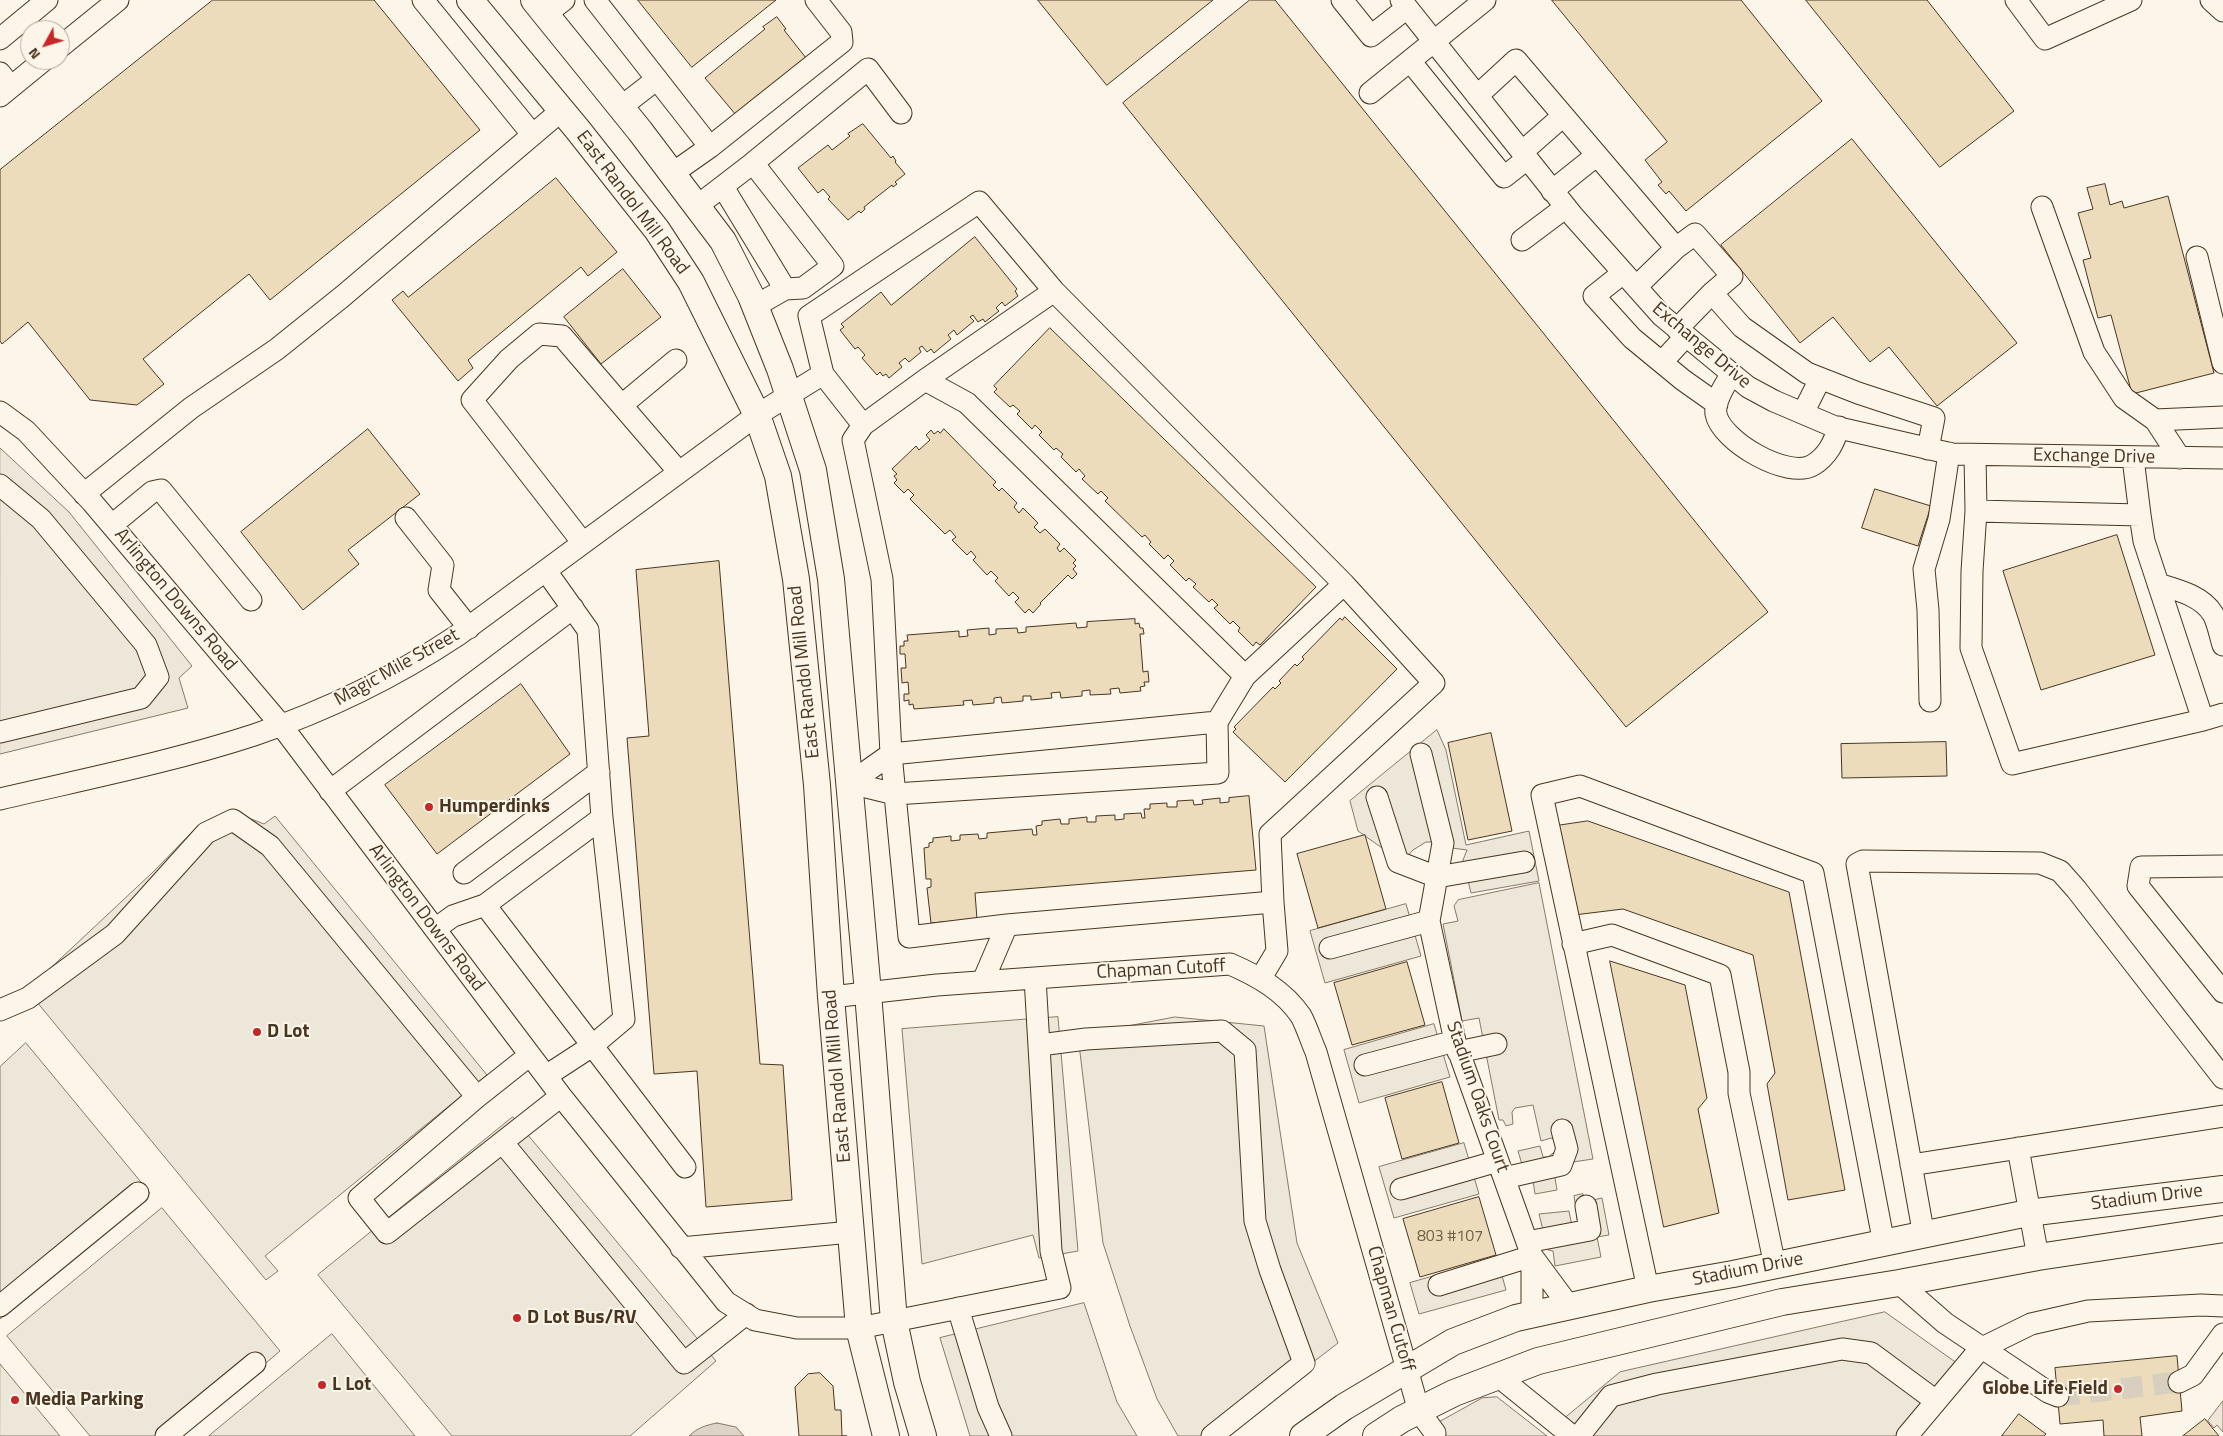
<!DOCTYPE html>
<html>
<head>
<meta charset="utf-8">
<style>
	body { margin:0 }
	#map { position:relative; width:2223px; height:1436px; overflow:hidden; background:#fbf6e9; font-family:"Titillium Web",sans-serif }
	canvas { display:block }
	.north { position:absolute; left:20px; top:20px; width:50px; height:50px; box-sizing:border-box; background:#fbf6e9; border:1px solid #b4a999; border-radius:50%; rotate:231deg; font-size:14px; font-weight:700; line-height:20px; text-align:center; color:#4a3520 }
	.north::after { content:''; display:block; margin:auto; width:18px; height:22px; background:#c62828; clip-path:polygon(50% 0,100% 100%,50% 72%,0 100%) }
</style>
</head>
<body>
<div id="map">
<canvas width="2223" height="1436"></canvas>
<div class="north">N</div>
</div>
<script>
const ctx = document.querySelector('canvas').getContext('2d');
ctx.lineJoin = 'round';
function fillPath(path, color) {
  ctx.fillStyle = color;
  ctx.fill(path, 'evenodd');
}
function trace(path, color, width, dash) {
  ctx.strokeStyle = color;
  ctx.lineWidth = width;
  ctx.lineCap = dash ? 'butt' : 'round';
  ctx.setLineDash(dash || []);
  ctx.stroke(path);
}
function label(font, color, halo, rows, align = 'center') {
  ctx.font = font + ' "Titillium Web",sans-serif';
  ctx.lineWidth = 4;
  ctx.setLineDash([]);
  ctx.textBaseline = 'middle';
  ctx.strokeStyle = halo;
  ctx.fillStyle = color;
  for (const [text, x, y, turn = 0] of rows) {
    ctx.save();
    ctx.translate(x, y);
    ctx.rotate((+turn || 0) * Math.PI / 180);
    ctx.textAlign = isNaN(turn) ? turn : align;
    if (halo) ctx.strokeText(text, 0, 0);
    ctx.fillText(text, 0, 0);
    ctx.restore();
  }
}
const green = new Path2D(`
	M2223,1401v31l-6,-7 -3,3 -6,-7z`);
fillPath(green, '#ede6d9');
trace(green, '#887966', 1);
const parking = new Path2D(`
	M0,448l69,64 123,154 -13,12 9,30 -188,46z
	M1437,730l9,20 20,95 63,-14 10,50 -68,12 -8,-33 4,-10 -15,-2 -12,-6h-14l-13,8 -11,12 -44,-31 -8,-30z
	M241,815l23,9 11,-8 212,259 -222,181 13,15 -12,9 -239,-290 126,-118 44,-45z
	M1539,883l54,276 -20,3 -15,11 -3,5 2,12 -22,4 -2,-13h-6l-9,-30 22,-5 3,11h5l9,-7 -1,-10 -5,-2 -10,3 -8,-36 -18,3 -3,4 1,12 -7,2 -3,-6h-4l-20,-102 -17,3 -19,-97 15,-3 -4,-15 4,-6z
	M1406,904l15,52 -96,27 -15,-52z
	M1058,1017l20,234 -39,7 -6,-23 -111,29 -20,-235z
	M1175,1017l89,9 33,217 41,100 -121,93h-39l-21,-37 -27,-73 -27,-83 -25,-207z
	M1434,1024l16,53 -91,26 -15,-53z
	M26,1043l124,150 -150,126v-252z
	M513,1117l203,244 -86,75h-178l-134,-161z
	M1464,1143l15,51 -85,24 -15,-51z
	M1583,1194l1,8 18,-4 7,37 -12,2 4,20 -46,9 -2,-15 -5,-1 -9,-36 30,-3 3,15 6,-2 -4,-28z
	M162,1208l118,143 -100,85h-90l-83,-100z
	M1497,1258l9,32 -87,24 -9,-31z
	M1084,1303l33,99 20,34h-167l-30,-98z
	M1885,1312l76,54 -53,70h-351l-7,-6 70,-58z
	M332,1334l83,102h-206z
	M0,1364l60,72h-60z
	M1497,1397l50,39h-116l-5,-7 56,-31z`);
fillPath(parking, '#ede7d9');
trace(parking, '#887966', 1);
const water = new Path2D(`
	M717,1423l19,4 8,9h-55c8,-8 17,-11 28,-13z`);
fillPath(water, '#dcd4c6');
trace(water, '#887966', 1);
const building = new Path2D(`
	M213,0h161l106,130 -210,170 -21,-26 -106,85 21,25 -27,21 -47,-5 -62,-78 -26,22 -2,-3v-171z
	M638,0h138l-84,67z
	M1038,0h175l-106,85z
	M1250,0h25l493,612 -142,115 -503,-624z
	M1552,0h189l81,101 -136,110 -17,-20 -3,3 -8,-9 4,-3 -17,-22 22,-18z
	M1806,0h121l87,111 -74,56z
	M777,17l9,12 -2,1 22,28 -70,57 -31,-37 60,-49 -2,-2z
	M863,124l28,34 2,-2 3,5 -1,1 10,12 -10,8 2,2 -4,3 -1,-2 -28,22 1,2 -4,4 -2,-2 -11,9 -20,-21 2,-2 -7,-8 -5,4 -20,-25 30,-23 4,5 18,-14 -2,-2z
	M1852,139l165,204 -80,63 -48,-59 -19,15 -37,-45 -33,26 -79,-98z
	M556,178l61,74 -29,24 -7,-9 -113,93 5,8 -15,13 -66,-81 11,-9 5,6z
	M2105,184l5,21 12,-4 2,7 44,-12 46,177 -82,21 -21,-79 -13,3 -15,-58 8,-2 -13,-45 15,-4 -6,-21z
	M975,237l42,52 -2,2 3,5 -13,10 -3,-4 -6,6 3,3 -14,11 -2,-3 -5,3 -5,-7 -3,2 4,4 -17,14 -3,-5 -6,5 3,4 -17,14 -3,-4 -4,3 -5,-6 -3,2 2,4 -12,10 -4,-4 -6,5 3,4 -13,11 -3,-4 -3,2 -3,-4 -3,3 -15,-17 3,-3 -7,-8 -3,2 -15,-19 4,-3 -3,-3 40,-32 10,13z
	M623,269l38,48 -60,47 -37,-47z
	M1050,328l266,259 -56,58 -4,-3 -3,4 -15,-15 2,-3 -7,-7 -3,3 -16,-16 4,-3 -6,-6 -3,3 -16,-15 3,-3 -7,-6 -3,3 -16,-16 4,-4 -6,-6 -4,4 -15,-15 2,-2 -6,-7 -3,2 -37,-36 3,-3 -7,-7 -3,3 -16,-15 3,-3 -6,-7 -3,3 -15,-15 2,-3 -7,-6 -2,2 -15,-15 3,-3 -7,-7 -3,4 -15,-15 3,-3 -7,-6 -3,2 -16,-15 3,-3 -3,-3z
	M368,429l52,65 -72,56 11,14 -56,46 -62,-78z
	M944,429l52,53 -3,3 6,6 3,-3 15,15 -3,4 5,6 4,-5 15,15 -4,4 6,6 5,-4 15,15 -3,4 3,4 4,-4 12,12 -3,3 3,3 -3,3 4,5 -5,5 -4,-4 -28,28 1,1 -8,9 -4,-4 -4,4 -10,-11 4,-4 -6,-6 -4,4 -14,-15 3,-3 -7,-7 -4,4 -14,-15 3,-3 -5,-6 -4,4 -15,-15 4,-3 -6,-7 -5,4 -35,-35 4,-4 -6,-6 -4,4 -10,-10 3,-3 -3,-4 3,-2 -5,-5 24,-23 3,4 11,-10 -4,-5 5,-5 3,4 4,-3 2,2z
	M1875,489l56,17 -13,40 -56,-18z
	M2117,535l38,120 -114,35 -38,-119z
	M719,561l41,503 23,1 9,135 -86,7 -9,-136 -43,3 -27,-336 22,-2 -13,-166z
	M1345,617l52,52 -112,113 -52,-50 3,-3 -2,-2 39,-40 2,2 6,-6 -2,-2 16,-17 2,2 7,-7 -2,-2 38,-39 2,2z
	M1135,619v5l4,-1 1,5h3l1,6h-4l3,38 5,-1 1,11h-5l1,4 -5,1 1,4 -21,2 -1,-5 -9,1 1,5 -21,1v-5l-8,1v5l-21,2 -1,-6 -9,1 1,5 -21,2v-4h-8v5l-21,2 -1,-6 -7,1v5l-21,2 -1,-5 -9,1 1,4 -50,4 -1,-5 -4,1v-5l-5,1v-7h5l-1,-12 -6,1 -1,-15h5l-1,-14h-5v-8h4v-5h4l-1,-6 52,-4v6l9,-1 -1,-6 22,-2v7l7,-1v-5l21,-1 1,5 8,-1v-5l50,-4 1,5 10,-1v-5z
	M521,684l49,70 -133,100 -52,-69z
	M1491,733l21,98 -44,9 -20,-97z
	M1946,742l1,34 -105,2 -1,-34z
	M1249,796l7,74 -281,23 2,26 -46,4 -4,-35 4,-1v-8h-5l-2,-31 5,-1v-4l4,-1v-4l18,-2v5l9,-1v-5l18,-1 1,5 8,-1v-5l45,-4 1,6h4l-1,-9 6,-1v-4l18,-2 1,5h8v-5l18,-2v5h9v-6l19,-1v5l9,-1v-5l17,-1 1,5h3l-1,-9h6v-5l17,-1v4h10v-6l16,-1 1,5 9,-1 -1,-4 18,-2v5l9,-1v-4z
	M1588,821l201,71 56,298 -57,10 -21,-116 8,-11 -22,-118 -130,-46 -49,6 -18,-89z
	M1365,835l21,74 -68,19 -21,-74z
	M1610,961l75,24 22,113 -9,11 21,104 -55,14z
	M1407,962l18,63 -73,20 -18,-62z
	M1442,1082l17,61 -57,16 -17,-61z
	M1479,1197l17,58 -76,22 -17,-58z
	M2177,1356l5,55 -42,6 2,19h-38l-1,-16 -43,4 -5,-56z
	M820,1373l13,13 2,24h6l1,26h5h-48l-4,-49 13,-13z
	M2019,1414l27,20 -2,2h-42z
	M2205,1419l14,17h-36z`);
fillPath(building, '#ecdcbc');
trace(building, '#4a3520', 1);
trace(new Path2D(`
	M2058,1396l121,-14`), '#d8cfc1', 21, [21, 11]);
const minor = new Path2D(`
	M423,0l109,134
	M595,0l115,147
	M1342,0l29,36 36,-28
	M1401,0l172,216 89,100 86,71 26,14 61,26 117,27 271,4
	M2016,0l29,39 86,-39
	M2211,0l12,11
	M546,14l18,-14
	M0,39l47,-39
	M60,47l58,-47
	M1410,61l94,116 23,-18
	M0,73l11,14
	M1370,93l115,-93
	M0,96l44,-36
	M1477,96l39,-36 160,188 -40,39
	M621,107l36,-28
	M1522,152l41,-36
	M753,163l115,-94 33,44
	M673,173l37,-26 132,-105 -1,-10 -25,-32
	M723,187l62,102
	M1552,191l45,-36
	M697,206l56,-43 80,103 -30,22 -18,1 -30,17
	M2042,207l52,145 30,46 31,22 25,38
	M1522,240l44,-33
	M1676,248l19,-14 37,42 -20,17 30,34 65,46 51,20 76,25 -6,31
	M2197,257l26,106
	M1623,273l-29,23 38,42 51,42 34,24
	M1677,329l35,-36
	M1662,362l24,-26
	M823,374l-14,-58 170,-114 75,89 290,293
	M1731,375c-6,10 -17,26 -15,39 5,27 72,66 97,51 15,-9 21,-23 26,-38
	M925,380l129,-89
	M622,405l54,-45
	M0,412l26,19 66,71 189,223 280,371 165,206 29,18 42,8h62l201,-40 -9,-37 -16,-273
	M1803,413l17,-34
	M2155,420l68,-3
	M863,425l-10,15 29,139 9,175 18,183 98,-12
	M1975,455l1,56 164,4 -7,-57
	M0,485l41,34 105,126 12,32 -17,21 -141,34
	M84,494l107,-86 86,-59 66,-53 219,-186
	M1976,511l-4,60 -1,77 41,116 191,-44 -59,-179 -4,-26
	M406,518l37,47 -4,25 30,38
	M112,525l40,-33 9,-2 90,110
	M583,543l-111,-143 37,-41 30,-25 23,2 117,136
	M546,571l42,59 14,188 22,201 -32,27 -46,30
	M2158,584c20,6 44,12 55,30 5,9 7,22 10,31
	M1930,701l-2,-91 -4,-41 15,-50 10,-66
	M2203,720l20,-6
	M1217,722l1,51 -323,21 -45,-11 41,-29z
	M1421,754l22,89 -14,78 26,120 77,215 -93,29
	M330,791l243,-183
	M1377,797l21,65 39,15 87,-15
	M0,799c85,-20 171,-37 254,-64 71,-24 141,-58 204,-100l299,-220 66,-41 40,51 62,-45 42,23 278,273 -28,46
	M2223,866l-82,1 -3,19 85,106
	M464,873l135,-101
	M485,905l200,262
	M435,929l18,-13 32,-11 117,-87
	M1573,944l39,-9 108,40 19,97v21l36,173
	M1330,948l99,-27
	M1261,978l16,-27 -4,-49
	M983,981l24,-56 266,-23 -3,-68 164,-151 -90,-99 -99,92
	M831,997l106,-12 293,-21c28,12 54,27 71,52 6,11 10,25 15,36l103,359 16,22
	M0,1010l28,-12 87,-64 91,-101 27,-13 37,26 207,251 53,-42
	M1040,1045l46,-6 136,-8 23,19 10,171 15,49 34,93 -92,73
	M1458,1052l38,-8
	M1365,1065l90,-24
	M477,1097l-118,101 28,35 174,-137
	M503,1143l181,220 62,-49
	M2018,1148l20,109
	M1911,1165l312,-49
	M1504,1178l57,-13 6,-16 -5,-19
	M1401,1189l97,-28
	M1924,1236l-67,-372 6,-3 177,2 20,8 16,18 147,189
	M1527,1242l63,-12 -4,-24
	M681,1248l170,-16
	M1899,1283l46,40 103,69 10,4
	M1648,1289l-106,-494 38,-9 233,87 71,371
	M0,1306l138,-113
	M958,1308l30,99 13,29
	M1532,1315v-59l37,50
	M1498,1376l74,60
	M2179,1382l14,-7 30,-41
	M166,1436l89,-73
	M1579,1436l32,-40 46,-12 185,-35 29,4 65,48
	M1907,1436l73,-87 51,-25 57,-13 113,-6 22,1`);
const major = new Path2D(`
	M470,0l108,130 79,100 34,52 66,133 21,61 18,103 21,206 14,212 28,331 27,108
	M534,0l106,131 83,110 28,55 29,73 33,101 18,109 37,414 26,328 13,61 16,54
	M1303,1436l41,-29 109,-65 63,-24 132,-29 85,-15 295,-61 195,-24
	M1376,1436l26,-17 52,-26 84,-32 244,-59 117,-19 139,-26 185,-28`);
trace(minor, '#4a3520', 23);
trace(major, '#4a3520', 28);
trace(minor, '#fbf6e9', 21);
trace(major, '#fbf6e9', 26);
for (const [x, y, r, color] of [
	[429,807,5,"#c62828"],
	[257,1032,5,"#c62828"],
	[517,1318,5,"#c62828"],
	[322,1385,5,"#c62828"],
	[2118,1389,5,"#c62828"],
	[15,1400,5,"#c62828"]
]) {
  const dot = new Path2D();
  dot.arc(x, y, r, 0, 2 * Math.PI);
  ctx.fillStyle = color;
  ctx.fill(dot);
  trace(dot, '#fbf6e9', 2);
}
label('16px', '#725f47', null, [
	["803 #107",1450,1237]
]);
label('19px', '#4a3520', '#fbf6e9', [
	["East Randol Mill Road",632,203,53],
	["Exchange Drive",1701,346,40],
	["Exchange Drive",2094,457,1],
	["Arlington Downs Road",175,600,50],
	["Magic Mile Street",397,668,-29],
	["East Randol Mill Road",805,672,-96],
	["Arlington Downs Road",426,918,53],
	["Chapman Cutoff",1161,970,-3],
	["East Randol Mill Road",838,1076,-95],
	["Stadium Oaks Court",1477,1097,71],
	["Stadium Drive",2147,1198,-7],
	["Stadium Drive",1748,1270,-11],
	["Chapman Cutoff",1390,1309,74]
]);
label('bold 19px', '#4a3520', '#fbf6e9', [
	["Humperdinks",439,807],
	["D Lot",267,1032],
	["D Lot Bus/RV",527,1318],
	["L Lot",332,1385],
	["Globe Life Field",2108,1389,"right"],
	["Media Parking",25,1400]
], 'left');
</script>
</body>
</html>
